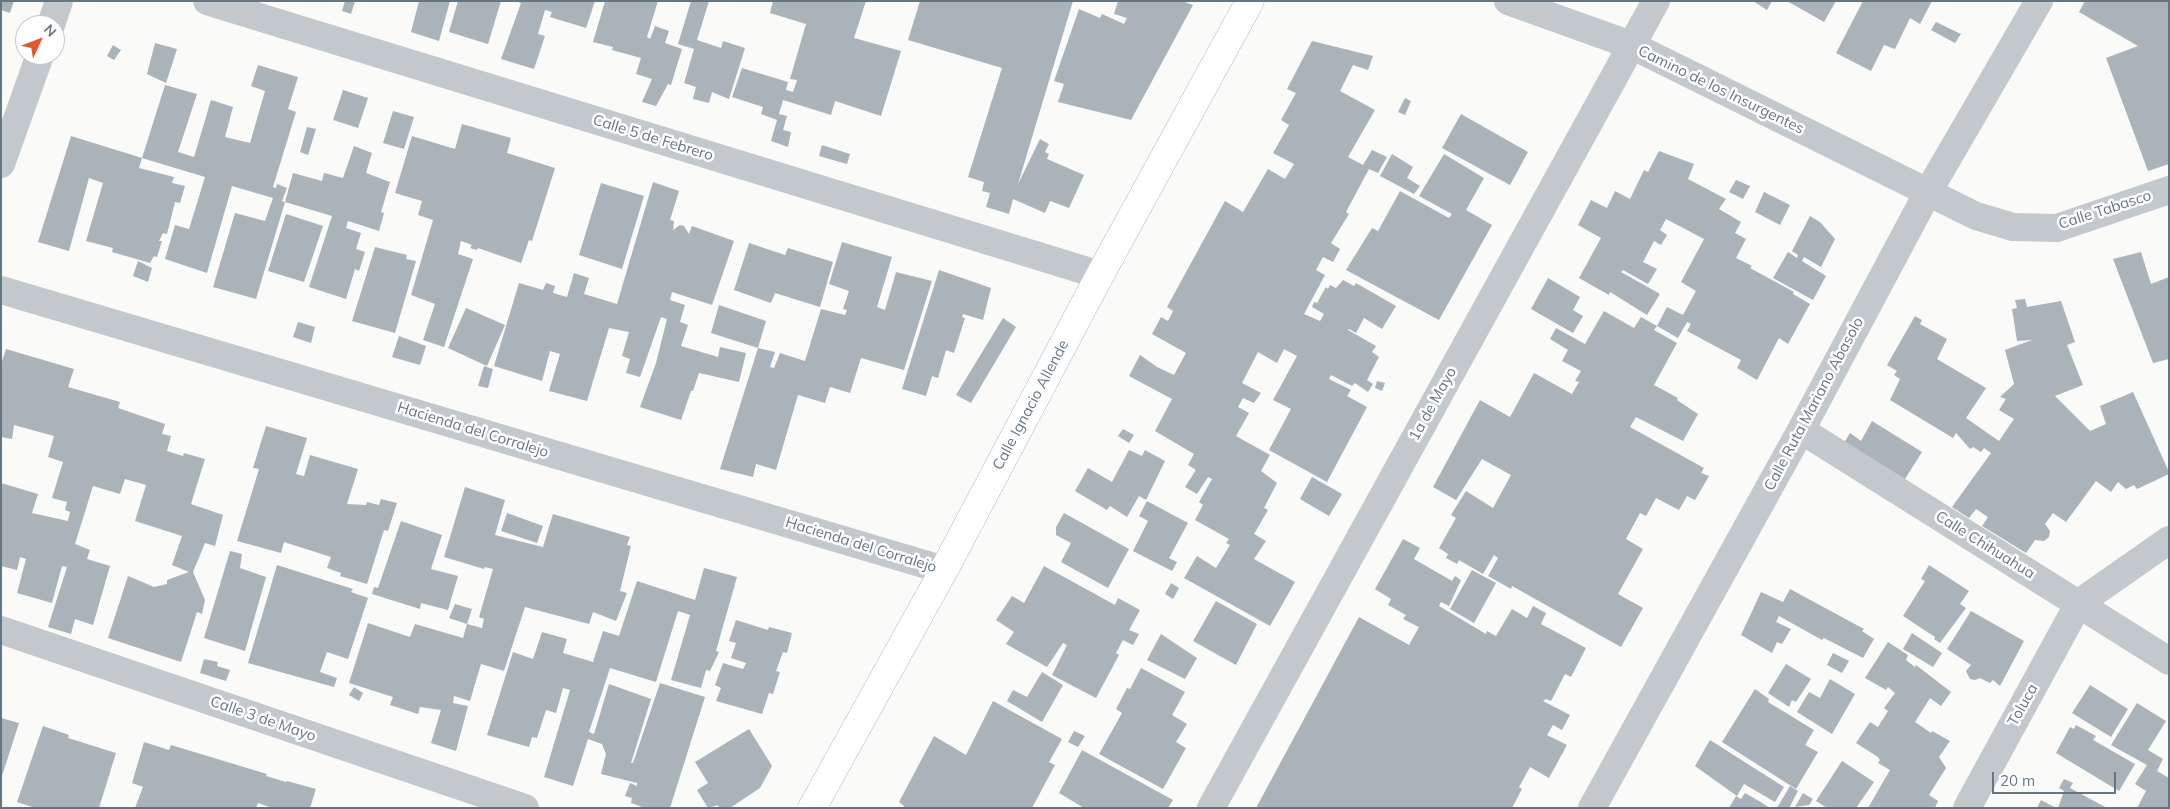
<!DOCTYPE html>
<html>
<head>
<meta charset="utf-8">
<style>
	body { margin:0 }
	#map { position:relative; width:2170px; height:809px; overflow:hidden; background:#fafaf8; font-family:Mulish,sans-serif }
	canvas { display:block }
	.frame { position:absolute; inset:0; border:2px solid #657683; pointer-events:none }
	.north { position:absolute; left:15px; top:15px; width:50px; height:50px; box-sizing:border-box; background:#fff; border:1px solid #c1c8cd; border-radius:50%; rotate:47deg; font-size:14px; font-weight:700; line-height:20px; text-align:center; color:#657683 }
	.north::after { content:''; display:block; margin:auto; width:18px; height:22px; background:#e4572e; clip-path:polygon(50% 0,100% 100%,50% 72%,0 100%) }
	.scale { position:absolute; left:1992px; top:772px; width:124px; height:22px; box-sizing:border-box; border:2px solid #657683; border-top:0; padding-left:6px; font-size:15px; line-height:18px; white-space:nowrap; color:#657683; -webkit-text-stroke:4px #fff; paint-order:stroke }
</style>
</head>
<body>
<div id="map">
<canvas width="2170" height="809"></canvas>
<div class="frame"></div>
<div class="north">N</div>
<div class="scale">20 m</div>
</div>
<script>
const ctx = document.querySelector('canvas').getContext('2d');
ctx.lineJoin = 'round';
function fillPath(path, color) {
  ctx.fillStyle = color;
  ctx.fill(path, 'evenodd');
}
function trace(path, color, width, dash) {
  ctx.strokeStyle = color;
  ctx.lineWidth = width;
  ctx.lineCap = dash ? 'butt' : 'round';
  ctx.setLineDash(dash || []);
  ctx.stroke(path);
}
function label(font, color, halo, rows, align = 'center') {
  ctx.font = font + ' Mulish,sans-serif';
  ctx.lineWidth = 5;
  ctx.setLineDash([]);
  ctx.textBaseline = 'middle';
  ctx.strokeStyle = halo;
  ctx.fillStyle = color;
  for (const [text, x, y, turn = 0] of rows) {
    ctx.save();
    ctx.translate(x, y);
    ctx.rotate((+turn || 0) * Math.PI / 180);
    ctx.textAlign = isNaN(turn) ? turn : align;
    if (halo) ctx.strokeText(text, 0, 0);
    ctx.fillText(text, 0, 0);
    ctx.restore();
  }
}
fillPath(new Path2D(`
	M1,1h13l-4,12 -9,-3z
	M345,1h10l-4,13 -9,-3z
	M419,1h31l-11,40 -28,-9z
	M458,1h43l-13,43 -39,-12z
	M516,1h79l-9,27 -36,-11 2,-5 -7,-2 -7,24 7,2 -11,33 -33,-10 20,-56z
	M605,1h53l-11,36 3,2 5,-13 14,5 -4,12 17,6 -11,36 -3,-1 -12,22 -14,-4 10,-23 -16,-5 5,-16 -29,-8 1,-3 -20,-5z
	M691,1h18l-12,39 24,8 2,-7 22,7 -16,51 -17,-7 -3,11 -16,-4 3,-12 -12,-4 10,-34 -16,-5z
	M773,1h93l-12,37 47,13 -20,65 -46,-15 -4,14 -48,-15 -4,14 8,2 -4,14 8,2 -3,15 -17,-6 6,-21 -16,-6 2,-7 -31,-10 10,-29 46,14 -2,8 7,2 4,-12 -7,-1 16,-55 -36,-11z
	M920,1h153l-55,183 22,-45 9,5 -4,8 4,2 -2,5 37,16 -15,33 -19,-7 -5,12 -32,-14 -4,15 -23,-7 4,-14 -8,-2 2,-9 -16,-5 34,-109 -94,-28z
	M1118,1h64l11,4 -62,115 -73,-18 6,-18 -10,-3 25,-72 21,9 2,-4 22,10 3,-6 -13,-4z
	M1753,1h19l-5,9z
	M1787,1h49l-12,21z
	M1863,1h69l-12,23 -10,-6 -15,31 -11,-4 -13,26 -35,-18z
	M2085,1h84v163l-21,7 -42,-113 32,-12 -59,-34z
	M1936,22l25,12 -6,9 -24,-13z
	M1312,41l61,15 -5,14 -15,-5 -13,26 35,19 -27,47 15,8 9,-15 15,7 -9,16 -9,-4 -23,43 3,2 -18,29 9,6 -7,13 -10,-5 -7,13 9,5 -21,39 16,7 4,-7 -12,-7 2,-5 3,1 9,-16 2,2 2,-4 6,3 7,-8 11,6 2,-3 40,23 -14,23 -18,-11 -8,15 -7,-4 -1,1 28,16 -4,6 7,5 -12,23 6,4 -5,8 -13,-9 -3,3 -21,-11 -2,4 22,11 -4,6 20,11 -40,75 -58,-32 22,-41 -18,-9 24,-44 -13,-7 -7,14 -19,-11 -16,31 19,10 -7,10 -11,-5 -5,9 11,6 -13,23 34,19 -9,16 16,12 -13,25 4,2 -14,24 12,7 -12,18 41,23 -25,44 -86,-48 13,-22 19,12 14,-23 -4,-2 3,-4 -34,-19 8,-15 -4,-3 13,-23 -4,-2 -11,17 -12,-7 11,-17 -8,-5 6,-11 -39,-23 17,-32 -43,-23 11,-21 17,12 17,8 12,-22 -34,-19 9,-17 7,4 5,-10 -6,-4 53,-97 5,-9 18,11 25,-43 17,10 9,-15 -21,-11 16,-28 -8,-5 15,-27 -9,-4z
	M155,43l22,6 -11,34 -19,-9z
	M113,45l8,5 -7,10 -7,-4z
	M258,65l40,12 -10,32 8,3 -23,75 3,1 1,-4 10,4 -5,13 3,1 -29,97 -43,-12 22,-74 30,8 8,-23 -41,-12 -25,87 -42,-14 10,-34 14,4 16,-52 -63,-19 23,-73 32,9 -19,58 16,5 17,-57 22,7 -8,30 25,6 15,-52 -14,-5z
	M343,90l25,8 -10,30 -25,-8z
	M1405,98l6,3 -6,14 -7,-3z
	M393,111l21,6 -10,32 -21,-6z
	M1461,114l67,38 -18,33 -68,-37z
	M462,124l49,14 -4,15 48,15 -23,73 -3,-1 -8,23 -43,-15 -1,2 -7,-2 2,-3 -11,-4 -3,13 15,5 -29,88 -21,-7 12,-36 -24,-9 22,-75 -15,-5 4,-14 -27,-8 17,-57 43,13z
	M307,127l9,2 -8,26 -8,-3z
	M71,136l71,22 -3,10 35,9 -2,6 13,3 -5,17 -5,-1 -8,32 -4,-1 -4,8h3l-5,16 -3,-1 -4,7 -38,-11 1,-4 -27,-7 17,-58 -14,-5 -20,73 -31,-9z
	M822,145l28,9 -3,10 -28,-8z
	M354,146l18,7 -6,20 24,9 -9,30 3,1 -5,18 -31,-10 -2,7 15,5 -5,16 9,3 -6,19 -4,-2 -9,30 -37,-12 23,-71 -47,-14 8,-29 29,8 2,-8 19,5z
	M1659,151l35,13 -6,15 38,20 -7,10 22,13 -6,11 11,6 -10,19 16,8 -2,2 44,24 -1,2 17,10 -22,40 -9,-6 -22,42 -20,-12 4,-8 -54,-29 4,-7 -4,-2 -9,16 -21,-12 10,-19 16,8 13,-24 -15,-9 23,-43 -38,-20 -6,11 7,5 -6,10 -7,-4 -11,21 14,7 -9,15 -25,-14 -2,2 39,22 -13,21 -37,-23 -1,3 -30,-17 22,-40 -23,-13 13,-25 16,8 8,-17 15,8 14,-29 4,2z
	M1392,154l21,13 -6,11 13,8 -6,8 -34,-18z
	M1444,154l40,24 -18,32 26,15 -53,95 -93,-50 26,-42 6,3 22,-40 49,27 3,-4 -33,-18z
	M1736,180l14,6 -7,13 -14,-7z
	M653,182l26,9 -9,29 4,1 -1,9 7,-5 4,1 5,8 3,-8 42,15 -22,64 -40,-13 -2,8 15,5 -5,17 8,3 -7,21 37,11 2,-10 26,6 -7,29 -40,-9 -6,18h-2l-10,29 -41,-13 16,-44 11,-44 -6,-2 -21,60 -14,-4 4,-14 -8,-3 7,-24 -20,-4 -22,73 -38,-10 11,-37 -10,-3 -8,30 -48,-15 25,-83 24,7 3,-7 9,3 -2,7 14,4 7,-24 15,5 -5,16 33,10z
	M601,183l43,13 -22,73 -43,-14z
	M1764,192l26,13 -10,20 -25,-13z
	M286,214l37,12 -19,56 -36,-11z
	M1810,216l10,6 15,17 -14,28 -17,-10 -2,4 24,15 -13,24 -40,-22 15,-26 9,6 1,-3 -6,-4z
	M842,242l50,15 -15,50 8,3 11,-38 36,9 -28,89 -43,-12 -11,35 -20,-6 -5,16 -27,-8 -22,75 -20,-6 -3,13 -33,-8 38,-121 17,4 -5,15 4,1 6,-15 25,8 16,-52 24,6 2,-5 -4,-1 6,-18 -20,-7z
	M749,243l36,12 3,-7 45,14 -13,45 -45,-14 -4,10 -37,-13z
	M375,247l32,8 -1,4 10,2 -21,72 -43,-12z
	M2141,252l10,32 18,-7v82l-16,4 -40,-104z
	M138,261l14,7 -4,14 -15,-6z
	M939,270l52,18 -8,32 -20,-6 -1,3 3,1 -11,35 -8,-3 -8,28 -6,-2 -6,20 -24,-7z
	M1548,278l32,19 -7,13 10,6 -10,17 -42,-24z
	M2025,299l2,8 34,-6 14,41 -8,3 16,40 -28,11 35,35 16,-7 -6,-18 33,-14 36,80v2l-32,15 -3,-4 -8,4 -8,-7 -7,10 -15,-11 -30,41 -13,-9 -8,11 5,7 -1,6 -5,4 -9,-1 -9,13 -44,-27 6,-9 -12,-8 -7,9 -17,-11 39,-54 -7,-5 -3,4 -8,-5 -3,2 -14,-16 -3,5 -63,-38 10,-21 -6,-4 3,-4 -10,-6 28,-49 7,4 -2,4 27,15 -10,20 49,29 -20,30 33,23 15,-22 -15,-9 7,-11 -6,-2 14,-13 -9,-34 27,-10 -15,1 -5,-32 5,-1 -2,-8z
	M719,305l47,16 -8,27 -47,-15z
	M466,308l39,17 -18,41 -39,-18z
	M1604,311l30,17 7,-11 16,9 -3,4 23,13 -23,42 24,13 -1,2 21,14 -15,27 -47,-24 -6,10 74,41 -3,5 8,3 -14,24 -8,-4 -8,14 -23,-12 -10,18 -6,-3 -14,26 17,10 -25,45 25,14 -22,39 -109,-61 -1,3 -23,-13 10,-18 -4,-3 -11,19 -24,-14 -2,4 -11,-6 2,-4 -9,-6 17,-30 -5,-3 15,-24 27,17 18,-33 -29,-16 -26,41 -23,-13 47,-87 30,17 24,-44 38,21 7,-12 -4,-1 6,-10 -19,-10 6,-11 -18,-11 6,-11 29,16z
	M1003,318l13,9 -45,76 -15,-8z
	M298,322l17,5 -4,16 -18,-6z
	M399,336l27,10 -6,19 -28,-8z
	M6,349l68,20 -6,18 52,15 -2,6 47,16 -3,10 9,2 -4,15 16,5 1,-3 21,6 -14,45 32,11 -8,31 -10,-3 -12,29 12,28 -3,14 -5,-2 -16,50 -73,-24 20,-62 26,11 13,-3v-4l22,-8 -17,-7 10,-29 -47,-15 11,-36 -21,-6 -5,15 -27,-8 -18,58 15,6 -3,9 23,7 -17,59 -18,-6 -4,15 -23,-7 19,-60 -5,-1 -10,37 -35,-10 9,-34 -6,-2 -3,13 -16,-4v-83l37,11 -6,19 36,8 2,-9 -5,-2 2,-8 -15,-4 11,-36 -15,-5 6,-21 -40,-11 -2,14 -11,-2v-73z
	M484,366l9,3 -5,19 -10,-2z
	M1377,381l8,2 -3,8 -7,-3z
	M1872,421l50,31 -17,27 -61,-36 6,-10 11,8z
	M266,426l41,12 -11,36 8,2 6,-21 48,14 -11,35 19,1 1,-3 12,3 2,-6 16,4 -9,28 -4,-1 -17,54 -27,-8 1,-3 -14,-5 4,-11 -47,-15 -3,11 -44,-12 22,-72 -6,-1z
	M1123,429l11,6 -5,8 -11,-7z
	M1129,450l13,6 3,-6 20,11 -19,39 -7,-4 -12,21 -17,-11 -3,4 -32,-19 13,-23 24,14z
	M1312,477l30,17 -13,22 -29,-17z
	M465,487l40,13 -10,35 48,12 10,-33 77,23 -3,8 4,1 -11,45 7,2 -11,28 -23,-9 -4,12 -64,-17 -21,64 -23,-7 -11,37 -16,-5 -1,7 15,3 -12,45 -25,-8 10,-33 -21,-3 -2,7 -28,-9 3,-8 -44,-14 19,-60 42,14 5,-13 48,14 4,-14 15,4 2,-9 -5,-2 14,-48 -8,-2 -1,2 -40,-12z
	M1147,501l41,22 -19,35 8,4 -5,9 -39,-20 15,-30 -9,-5z
	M507,513l36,13 -6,17 -36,-12z
	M1064,513l65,36 -21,39 -47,-26 10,-19 -15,-8v-8z
	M401,521l41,14 -11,34 27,7 -10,34 -27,-7 -1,6 -48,-15 2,-7 4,1z
	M1403,539l17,9 -6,11 38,22 3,-5 6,4 -12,26 -8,-4 -2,4 47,28 1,-3 9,5 16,-27 15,9 6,-12 13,7 -5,11 45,24 -15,29 -6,-3 -14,27 -5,-2 -3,2 27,14 -8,15 -9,-5 -6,10 20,10 -18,33 -19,-11 -11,20 3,2 -10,19h-256l103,-191 50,28 10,-18 -16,-8 3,-4 -18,-10 3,-6 -16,-10z
	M230,551l12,3 -2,14 26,9 -21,74 -41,-13z
	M277,565l76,24 -2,3 17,6 -20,61 -21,-7 -7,20 17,6 -3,9 -86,-24z
	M1929,565l40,26 -9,13 6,4 -26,35 -6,-4 1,-2 -32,-21 22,-35 -4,-2z
	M1044,566l71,39 3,-7 22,12 -11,20 10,4 -6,11 -10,-5 -7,13 3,2 -23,43 -44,-23 15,-30 -4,-2 -16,24 -41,-23 8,-12 -18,-12 16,-24 12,7z
	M704,568l33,9 -21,74 3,1 -9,19 -4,-1 -5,18 -30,-8 19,-65 -12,-4 -22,71 -46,-14 -21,64 5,2 15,-50 42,15 -20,64h2l27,-80 45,14 -35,111h-25l-14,-5 1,-5 -7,-2 5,-13 7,3v-3l-36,-9 5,-20 -4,-10 -14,-5 -15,47 -29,-9 26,-87 -7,-2 -7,25 -10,-3 -9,28 -5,-1 -3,10 -42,-12 26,-83 20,7 9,-27 25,7 -4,14 30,9 10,-31 16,5 18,-55 58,19z
	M1472,570l24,13 -22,40 -24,-14z
	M1171,583l8,5 -6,11 -8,-5z
	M1790,589l74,40 -2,2 12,8 -11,19 -39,-20 -2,2 -43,-24 -3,6 15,7 -9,15 -5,-2 -5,11 -31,-18 20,-43 22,10z
	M1216,601l41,23 -21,41 -43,-24z
	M455,604l17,5 -5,15 -18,-6z
	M1971,611l53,30 -24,45 -7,-6 -3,3 -10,-5 -5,2 -5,-1 -4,-8 5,-6 -24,-16z
	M736,620l32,10 1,-3 23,6 -5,20 -4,-1 -7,19 4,1 -7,22 -4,-1 -7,21 -46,-13 5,-13 -6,-3 8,-22 20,6 3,-6 -15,-5 5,-15 -7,-2z
	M1912,633l30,20 -9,14 -30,-18z
	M1161,634l36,24 -12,21 -38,-19z
	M1888,642l20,13 -2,5 9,7 1,-2 35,27 -10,14 -11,-8 -15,24 16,11 1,-2 18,10 -11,16 7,11 -17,27 9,6 -3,7h-67l22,-38 -12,-7 2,-3 -2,-3 -22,-14 14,-21 8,5 10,-16 -4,-3 11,-15 -7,-6 -2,3 -21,-12z
	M1833,653l16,8 -7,12 -15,-8z
	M204,659l14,3 -1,4 13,4 -4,11 -26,-8z
	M1786,664l25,15 -15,23 -4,-2 -3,7 -21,-14z
	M1141,668l44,24 -13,23 15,9 -11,18 10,6 -23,41 -64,-35 23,-41 -6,-4 11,-21 3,1z
	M1042,672l21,13 -21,37 -35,-21 6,-11 14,7z
	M1830,679l25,15 -23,40 -35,-22 12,-20 11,6z
	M2090,685l38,24 -17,28 -39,-24z
	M354,687l9,6 -4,8 -10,-6z
	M1755,689l14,10 -1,3 46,28 -9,15 13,7 -22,37 -74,-47z
	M993,701l69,38 -13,23 6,3 -23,43h-129l1,-2 -5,-4 35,-66 32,19z
	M2137,703l29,18 -18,29 15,9 -6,12 12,7v30h-32l9,-17 -11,-7 12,-19 -36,-20z
	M1,718l18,5 -17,53h-1z
	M2076,725l20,11 -3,4 42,24 -16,27 -63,-38 14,-26 4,2z
	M43,726l26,9 -1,3 48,15 -17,55h-64l-18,-6z
	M749,729l23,37 -12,22 -30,20h-11l-1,-3 -10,3 -11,-18 11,-7 -13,-21z
	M1074,731l11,5 -7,11 -10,-5z
	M1710,740l74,47 -9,15 -31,-18 -7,12 -42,-30z
	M144,742l25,8 2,-5 96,29 -1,2 20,6 1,-1 29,8 -6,19h-38l-14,-5 -2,5h-121l8,-21 -11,-4z
	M1082,750l91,50 -5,8h-84l-25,-15z
	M1842,761l32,21 -18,26h-29l-11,-7z
	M2064,779l9,4 -3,5 37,20h-49l6,-17 -5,-3z
	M1790,786l8,5 -9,17h-12z
	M1745,793l14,8 11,7h-41l7,-12 5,3z
	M1803,793l10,6 -4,6 -14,2z
	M2041,800l15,8h-19z`), '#aab3b9');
const secondary = new Path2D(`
	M812,808l132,-238 156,-295 150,-274`);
trace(secondary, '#b3babf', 29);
trace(new Path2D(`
	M207,1l893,274
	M1508,1l123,44 345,171 37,11 44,1 112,-38
	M51,25l8,-24
	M1,164l39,-109
	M1,290l943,280
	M1801,430l368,231
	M1,630l524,178
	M1211,808l445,-807
	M1592,808l209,-378 127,-238 111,-191
	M1967,808l112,-205 90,-63`), '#c3c8cc', 28);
trace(secondary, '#fff', 28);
label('15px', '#657683', '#fff', [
	["Camino de los Insurgentes",1721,90,26],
	["Calle 5 de Febrero",653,138,17],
	["Calle Tabasco",2105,210,-18],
	["1a de Mayo",1433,404,-61],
	["Calle Ruta Mariano Abasolo",1814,404,-62],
	["Calle Ignacio Allende",1031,405,-62],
	["Hacienda del Corralejo",473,430,17],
	["Hacienda del Corralejo",861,545,17],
	["Calle Chihuahua",1985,545,32],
	["Toluca",2023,705,-61],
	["Calle 3 de Mayo",263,719,19]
]);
</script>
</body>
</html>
